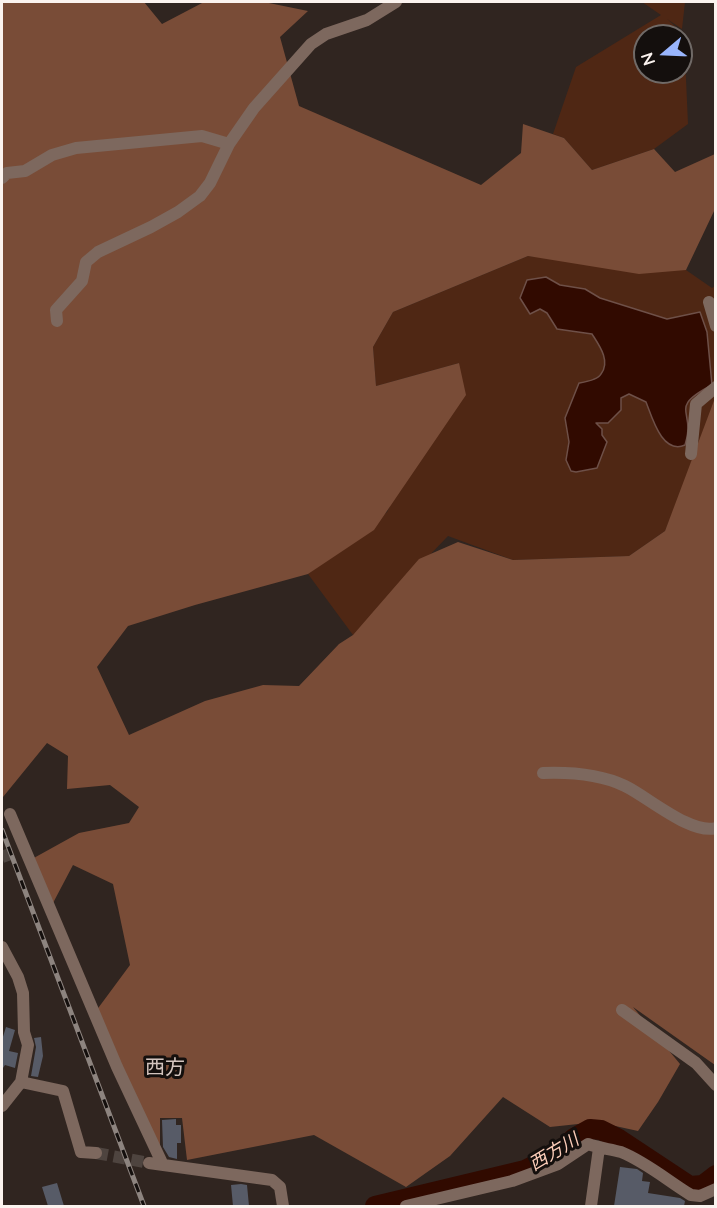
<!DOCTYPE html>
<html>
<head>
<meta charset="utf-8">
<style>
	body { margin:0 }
	#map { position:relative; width:717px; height:1208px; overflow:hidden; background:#302520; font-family:Lato,sans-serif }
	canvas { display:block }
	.frame { position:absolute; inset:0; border:3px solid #fbf3ef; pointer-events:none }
	.north { position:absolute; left:633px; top:24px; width:60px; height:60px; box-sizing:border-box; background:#140f0d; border:2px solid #706a67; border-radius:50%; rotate:251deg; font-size:16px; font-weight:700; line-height:24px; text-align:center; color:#fbf3ef }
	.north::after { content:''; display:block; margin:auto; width:21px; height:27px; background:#99b5fd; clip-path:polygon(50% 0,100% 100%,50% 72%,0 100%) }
</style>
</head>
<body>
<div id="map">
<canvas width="717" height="1208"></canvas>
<div class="frame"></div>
<div class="north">N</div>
</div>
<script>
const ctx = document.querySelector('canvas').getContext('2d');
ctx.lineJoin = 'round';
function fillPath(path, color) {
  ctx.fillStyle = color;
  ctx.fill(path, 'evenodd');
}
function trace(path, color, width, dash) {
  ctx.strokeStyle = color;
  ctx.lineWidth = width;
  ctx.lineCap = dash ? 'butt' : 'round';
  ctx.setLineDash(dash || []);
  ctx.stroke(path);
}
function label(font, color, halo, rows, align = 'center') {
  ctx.font = font + ' Lato,"Noto Sans JP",sans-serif';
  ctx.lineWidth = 6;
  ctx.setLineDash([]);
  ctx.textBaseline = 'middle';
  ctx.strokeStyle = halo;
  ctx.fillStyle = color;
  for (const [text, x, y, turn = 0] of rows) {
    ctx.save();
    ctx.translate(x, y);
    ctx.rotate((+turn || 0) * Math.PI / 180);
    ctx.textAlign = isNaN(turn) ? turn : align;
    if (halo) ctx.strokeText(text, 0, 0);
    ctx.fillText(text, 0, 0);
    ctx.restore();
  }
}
fillPath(new Path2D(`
	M642,2h43l-3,27 -15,-10 17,15 4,90 -34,25 -62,21 -28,-32 -11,-4 23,-67 85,-52zM645,36h36v36h-36z
	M528,256l158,14 26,18 3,-2v14l-8,4 8,32v78l-50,117 -36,25 -116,4 -65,-24 -95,99 -45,-61 79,-62 72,-149 -83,23 -3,-39 20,-35z`), '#4f2714');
fillPath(new Path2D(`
	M2,2h142l18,22 42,-22h60l44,9 -28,26 19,69 182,79 40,-32 2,-29 41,14 28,32 62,-21 21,23 40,-18v55l-29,61 -47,4 -111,-18 -135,56 -20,35 3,39 83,-23 7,32 -92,135 -66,44 -113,31 -67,21 -31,41 32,68 76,-34 58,-16 36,1 40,-42 14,-9 66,-76 39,-17 55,18 116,-4 36,-25 50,-133v667l-82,-58 47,57 -22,38 -20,29 -41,-9 -47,5 -47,-30 -53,59 -44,31 -92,-52 -127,25 -5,-42h-22v40l-64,-147 34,-46 -17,-81 -40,-19 -20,38 -21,-44 47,-26 50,-10 10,-16 -29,-22 -43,4 1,-33 -21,-13 -44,54 -1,-4z`), '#794c37');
const water = new Path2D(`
	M546,277l14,8 25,4 15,9 67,21 33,-7 7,20 5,53c-46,24 -15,25 -27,60 -23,10 -33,-28 -39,-43l-17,-8 -8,4v12l-13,13h-12l6,6v6l5,7 -10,26 -21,4 -5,-1 -5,-11 3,-18 -4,-24 14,-35c6,-1 19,-3 22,-9 10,-13 -2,-29 -9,-40l-35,-5 -10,-16 -7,-4 -10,5 -10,-16 7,-18z`);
fillPath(water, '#310a00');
trace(water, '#6e5048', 1.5);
trace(new Path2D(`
	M375,1206l150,-36 32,-16 17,-16 16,-9 11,1 18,9 71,47 13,-1 13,-10`), '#310a00', 20);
fillPath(new Path2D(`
	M6,1027l9,3 -6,21 9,2 -3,15 -10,-3 -2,3h-1v-28z
	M41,1037l2,19 -5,21 -7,-1 5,-29 -2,-9z
	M176,1119v6h5v18h-4v16l-8,-2 -6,-10 -1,-27z
	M620,1167l17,2 6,4 -1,8 8,1 -2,11 32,5 5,3 -1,5h-70z
	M57,1183l7,23h-16l-6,-19z
	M241,1184l6,1 2,21h-16l-2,-21z`), '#575b67');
trace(new Path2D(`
	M2,857l11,-4
	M96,1153l53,10`), '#4e443f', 12, [12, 6]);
trace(new Path2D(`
	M2,178l5,-5 18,-2 27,-16 24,-7 126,-12 27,8
	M709,302l7,24
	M57,321l-1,-11 26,-29 4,-19 12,-10 53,-25 27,-15 22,-16 10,-13 19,-39 25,-36 57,-64 15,-10 41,-14 29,-18
	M691,454l5,-50 20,-17
	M543,773c28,-1 57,1 82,13 23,11 66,49 91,42
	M10,814l107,253 46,98
	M2,947l16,30 5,16 1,39 4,13 -7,37 -19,24
	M622,1010l74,53 20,22
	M21,1082l42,9 18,61 15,1
	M149,1163l123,17 8,7 3,19
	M406,1206l106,-25 46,-17 30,-20c11,4 22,5 33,8 25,10 47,29 70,43l9,1 16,-7
	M591,1206l8,-58`), '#7d685e', 12);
const rail = new Path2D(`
	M2,830l142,376`);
trace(rail, '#8d847f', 5);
trace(rail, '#140f0d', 3, [9]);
label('italic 18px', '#fccdb9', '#140f0d', [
	["西方川",554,1152,-31]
]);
label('20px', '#d3c4be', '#140f0d', [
	["西方",165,1068]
]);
</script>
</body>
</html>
